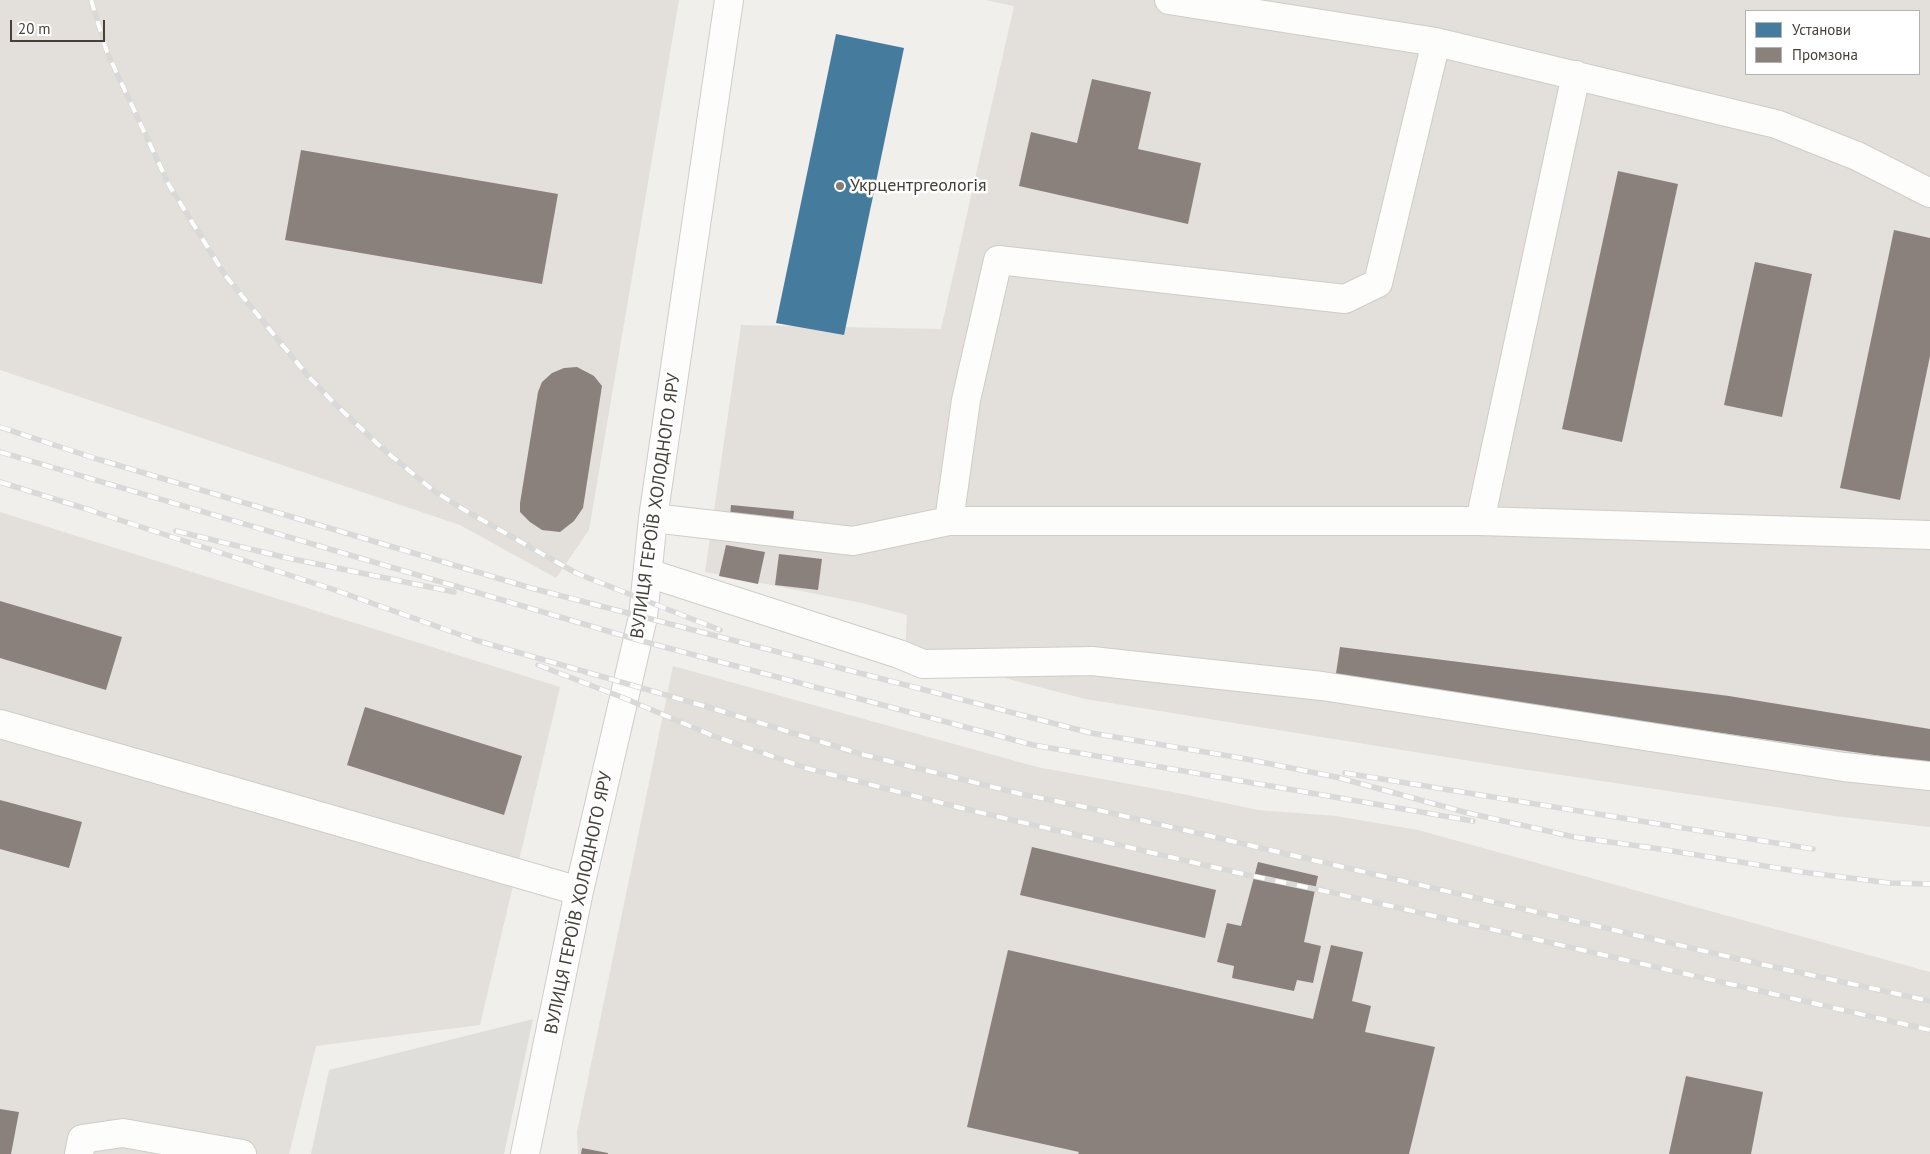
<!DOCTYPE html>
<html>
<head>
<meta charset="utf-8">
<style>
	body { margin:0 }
	#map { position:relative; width:1930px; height:1154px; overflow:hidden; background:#f1efec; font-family:"PT Sans",sans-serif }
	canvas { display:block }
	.legend { position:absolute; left:1745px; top:10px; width:175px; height:65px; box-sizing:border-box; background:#fff; border:1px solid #b5b3af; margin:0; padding:6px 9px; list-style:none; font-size:15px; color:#474038 }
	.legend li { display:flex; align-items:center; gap:10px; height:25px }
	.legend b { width:25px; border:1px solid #b5b3af }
	.scale { position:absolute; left:10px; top:20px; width:95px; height:22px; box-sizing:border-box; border:2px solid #474038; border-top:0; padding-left:6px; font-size:15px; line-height:18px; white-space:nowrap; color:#474038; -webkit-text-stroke:4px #fff; paint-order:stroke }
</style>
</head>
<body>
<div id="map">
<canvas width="1930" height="1154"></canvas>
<ul class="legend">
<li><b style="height:14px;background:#457b9d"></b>Установи</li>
<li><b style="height:14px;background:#8a817c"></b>Промзона</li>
</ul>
<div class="scale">20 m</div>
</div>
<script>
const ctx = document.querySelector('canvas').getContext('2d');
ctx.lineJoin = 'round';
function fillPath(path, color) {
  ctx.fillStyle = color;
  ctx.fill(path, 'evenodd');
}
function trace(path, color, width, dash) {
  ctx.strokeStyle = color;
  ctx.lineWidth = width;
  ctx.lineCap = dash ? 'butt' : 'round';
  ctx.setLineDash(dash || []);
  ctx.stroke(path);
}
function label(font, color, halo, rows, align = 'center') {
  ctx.font = font + ' "PT Sans",sans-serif';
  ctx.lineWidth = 5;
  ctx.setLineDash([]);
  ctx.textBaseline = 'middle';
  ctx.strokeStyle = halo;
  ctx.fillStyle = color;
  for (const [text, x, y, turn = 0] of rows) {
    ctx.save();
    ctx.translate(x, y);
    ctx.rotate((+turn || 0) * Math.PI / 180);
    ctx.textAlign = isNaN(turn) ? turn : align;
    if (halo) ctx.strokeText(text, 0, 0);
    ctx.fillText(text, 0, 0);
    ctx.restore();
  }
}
fillPath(new Path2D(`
	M0,0h679l-90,530 -33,48 -96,-53 -460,-155z
	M985,0h945v827l-95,-11 -327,-49 -423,-68 -180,-47 2,-37 -45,-12 -157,-31 36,-247 200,4 73,-323zM1746,11h173v63h-173z
	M0,512l560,175 -80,338 -164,21 -27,108h-289z
	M673,666l364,101 141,26 80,17 78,6 82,14 512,142v182h-1352l-1,-22z`), '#e3dfdb');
fillPath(new Path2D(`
	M533,1019l-29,135h-193l18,-84z`), '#e0dedb');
fillPath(new Path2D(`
	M836,34l68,14 -60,287 -68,-12z`), '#457b9d');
fillPath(new Path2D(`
	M1092,79l59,13 -13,57 63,14 -13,61 -169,-38 12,-54 46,11z
	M301,150l257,44 -16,90 -257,-44z
	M1618,171l60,13 -56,258 -60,-13z
	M1894,230l36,8v118l-30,144 -60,-12z
	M1755,262l57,12 -30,143 -58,-12z
	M577,367l17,9 8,10 -19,122 -9,13 -14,11 -18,-2 -12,-8 -10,-10v-9l18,-111 4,-10 10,-9 12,-5z
	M731,505l63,6 -3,32 -63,-6z
	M726,545l39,7 -7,32 -39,-8z
	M779,554l43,5 -4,31 -43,-5z
	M0,601l122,36 -16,53 -106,-32z
	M1340,647l389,49 201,33v34l-459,-66 -136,-17z
	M365,707l157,49 -18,59 -157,-50z
	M0,800l82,22 -13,46 -69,-19z
	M1032,847l184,43 -11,48 -185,-43z
	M1258,862l60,14 -14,66 17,4 -8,37 -16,-3 -3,11 -62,-13 2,-12 -17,-4 10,-39 14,3z
	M1331,945l32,7 -11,49 19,5 -6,26 70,15 -26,107h-331l1,-2 -112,-25 41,-177 305,69z
	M1686,1076l77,16 -12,62h-82z
	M0,1109l19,3 -8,42h-11z
	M582,1148l26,5v1h-27z`), '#8a817c');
const minor = new Path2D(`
	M1436,42l340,82 81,32 73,37
	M653,518l200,23 96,-20h531l450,14
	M949,521l17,-121 32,-140 347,39 33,-16 58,-241 -267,-42
	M1480,521l96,-446
	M648,573l251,81 24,10 169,-3 230,25 522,81 86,9
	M0,724l579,167
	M79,1154l3,-15 41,-6 119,21
	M525,1154l54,-263 64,-274 10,-99 76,-518`);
trace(minor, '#cfcdc9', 30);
trace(minor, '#fdfdfc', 28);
const rail = new Path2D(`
	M91,0l16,52 62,133 56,90 83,101 25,26 50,47 51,42 27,17 115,65 144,57
	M0,427l97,32 434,129 560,145 150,25 95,19 128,35 110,25 86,12 142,23 88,11 40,1
	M0,452l638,188 395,105 440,76
	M0,482l93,29
	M86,509l249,81 140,50 243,70 143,44 160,40 64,13 671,156 174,38
	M176,531l107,26 171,35
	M538,665l86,33 87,37 95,33 155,40 282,66 91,19 596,137
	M1345,773l468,76`);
trace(rail, '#d9d9d8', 5.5);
trace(rail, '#fff', 4, [11]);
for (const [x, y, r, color] of [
	[840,186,5,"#827d77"]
]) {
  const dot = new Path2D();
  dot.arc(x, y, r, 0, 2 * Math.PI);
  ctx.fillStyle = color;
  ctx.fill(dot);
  trace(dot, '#fff', 2);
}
label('18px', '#474038', '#fff', [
	["Укрцентргеологія",850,186]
], 'left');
label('18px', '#474038', '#fff', [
	["ВУЛИЦЯ ГЕРОЇВ ХОЛОДНОГО ЯРУ",656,506,-82],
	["ВУЛИЦЯ ГЕРОЇВ ХОЛОДНОГО ЯРУ",579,903,-78]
]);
</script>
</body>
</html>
